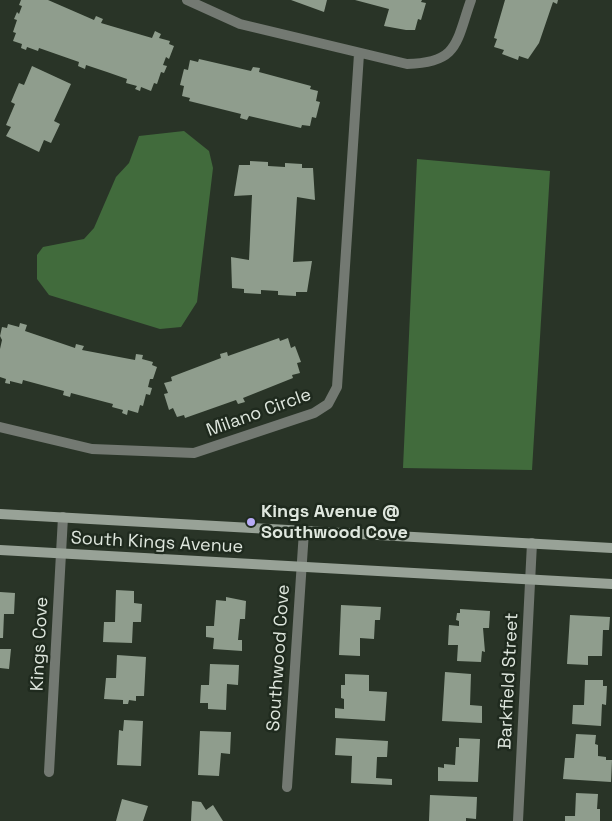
<!DOCTYPE html>
<html>
<head>
<meta charset="utf-8">
<style>
	body { margin:0 }
	canvas { display:block; background:#293427 }
</style>
</head>
<body>
<canvas width="612" height="821"></canvas>
<script>
const ctx = document.querySelector('canvas').getContext('2d');
ctx.lineJoin = 'round';
function fillPath(path, color) {
  ctx.fillStyle = color;
  ctx.fill(path, 'evenodd');
}
function trace(path, color, width, dash) {
  ctx.strokeStyle = color;
  ctx.lineWidth = width;
  ctx.lineCap = dash ? 'butt' : 'round';
  ctx.setLineDash(dash || []);
  ctx.stroke(path);
}
function label(font, color, halo, rows, align = 'center') {
  ctx.font = font + ' "Space Grotesk",sans-serif';
  ctx.lineWidth = 5;
  ctx.setLineDash([]);
  ctx.textBaseline = 'middle';
  ctx.strokeStyle = halo;
  ctx.fillStyle = color;
  for (const [text, x, y, turn = 0] of rows) {
    ctx.save();
    ctx.translate(x, y);
    ctx.rotate((+turn || 0) * Math.PI / 180);
    ctx.textAlign = isNaN(turn) ? turn : align;
    if (halo) ctx.strokeText(text, 0, 0);
    ctx.fillText(text, 0, 0);
    ctx.restore();
  }
}
fillPath(new Path2D(`
	M184,131l25,20 4,17 -16,134 -16,25 -21,2 -111,-34 -12,-16v-24l6,-8 41,-8 10,-11 22,-51 13,-14 10,-27z
	M417,159l133,12 -18,299 -129,-2z`), '#416b3c');
fillPath(new Path2D(`
	M21,0h27l46,20 2,-4 7,3 -2,4 10,3 41,12 3,-7 6,3 -2,4 11,3 -1,3 5,2 -5,13 -3,-2 -3,8 4,1 -3,7 -3,-1 -4,12 -3,-1 -3,8 -10,-4 -1,4 -5,-2 2,-3 -11,-3 1,-4 -20,-7 -21,-7 -1,4 -7,-3 1,-4 -40,-14 -1,3 -11,-4 -1,3 -5,-2 1,-4 -9,-3 3,-8 -3,-1 4,-12 -3,-1 3,-7 2,2 3,-8 -3,-1z
	M291,0h36l-3,12z
	M355,0h67l-1,2 5,1 -5,17 -3,-1 -3,11h-9l-22,-4 5,-17z
	M505,0h53l-1,4 -4,-2 -14,41 -11,16 -9,-3 -1,4 -16,-6 2,-4 -10,-3 3,-8 -3,-1z
	M199,59l52,12 2,-4 7,1 -1,4 52,14 -1,3 8,2 -2,10 4,1 -4,16 -4,-1 -2,9 -8,-1 -1,3 -52,-12 -2,4 -7,-2 1,-4 -52,-13 1,-3 -8,-2 2,-10 -4,-1 4,-16 4,1 2,-10 8,2z
	M32,66l39,18 -17,37 6,3 -9,19 -7,-3 -5,12 -33,-16 5,-9 -5,-2 9,-21 -4,-2 8,-19 5,2z
	M250,161l18,1v4l17,1v-4l17,1v4h11l2,32 -18,-3 -4,65 19,-1 -5,31h-11v4l-18,-1v-4l-17,-1v4l-17,-1v-4l-12,-1 -1,-31 18,3 3,-65 -18,1 5,-31h11z
	M20,323l7,2 -2,6 50,17 1,-4 8,2 -2,4 53,10 1,-6 7,1 -1,4 11,3 -1,3 5,2 -4,12h-3l-2,8 4,1 -2,7 -4,-1 -3,12 -3,-1 -2,8 -10,-3 -1,5 -5,-2 1,-3 -11,-3 1,-3 -42,-11 -1,4 -7,-2 1,-4 -41,-11 -1,4 -12,-3v3l-5,-1 1,-4 -6,-2v-28l2,-9 -2,-4 2,-9 5,1 1,-4 11,3z
	M279,338l1,3 8,-3 3,10 4,-2 6,16 -4,1 3,10 -8,2 1,3 -50,20 2,4 -7,2 -2,-4 -51,18 -1,-3 -7,2 -4,-9 -4,2 -5,-16 4,-1 -4,-10 8,-2 -1,-4 50,-19 -1,-4 7,-2 1,4z
	M116,590l18,1v12l8,1 -1,18h-8l-1,21 -29,-1 1,-20h11z
	M0,592l15,1 -1,21h-10l-1,24h-3z
	M226,597l20,4 -1,18h-5l-2,21h4v11l-29,-2 1,-11 -8,-1v-11h8l2,-26 10,1z
	M341,605l40,2 -1,13h-5l-1,19 -14,-1v18l-21,-1z
	M460,609l30,2 -1,17h-6l2,24 -3,-1 -1,11 -24,-1 1,-16h-10l1,-20 10,1v-5l-3,-1 1,-7h3z
	M570,615l40,2 -1,13h-6l-1,26h-14v9l-21,-1z
	M0,649h11l-2,20 -9,-1z
	M117,655l29,2 -2,39h-8v5l-7,-1 -1,4h-5v-4l-19,-1 2,-21h10z
	M210,664l29,1 -1,20 -11,-1 -1,26 -18,-1v-6h-8l1,-18h8z
	M445,672l26,2 -1,31 12,1v17l-40,-2z
	M345,674l24,1v16l18,1 -2,29 -50,-3v-10l9,1v-10l-3,-1v-13h4z
	M585,680h18v6h4l-1,19 -4,-1 -1,22 -29,-2 1,-19h11z
	M124,720l19,1 -2,45 -24,-1 2,-35 4,1z
	M200,731l31,1 -1,22 -9,-1 -2,23 -21,-1z
	M576,734l20,1 -1,9 3,1v11l8,1v3h6l-1,22 -48,-3 2,-21h9z
	M336,738l52,3 -1,16h-10l-1,21 16,1v6l-41,-2 1,-27 -17,-1z
	M459,738l21,1 -2,43 -40,-1v-14l6,1v-4l11,1 1,-18h3z
	M576,793l22,1 -1,15h3v12h-35v-5h10z
	M430,795l47,2 -1,22 -10,-1v3h-37z
	M122,799l26,7 -5,15h-27z
	M192,801l9,1 5,8 7,-5 10,16h-32z`), '#8f9d8d');
trace(new Path2D(`
	M187,0l53,24 167,40c52,-1 49,-22 64,-64
	M0,427l92,22 102,4 120,-40 14,-9 9,-17 22,-333
	M49,772l14,-255
	M287,787l17,-256
	M518,821l14,-278`), '#737972', 10);
trace(new Path2D(`
	M0,514l612,34
	M0,550l612,34`), '#98a297', 10);
for (const [x, y, r, color] of [
	[251,522,5,"#b8abf7"]
]) {
  const dot = new Path2D();
  dot.arc(x, y, r, 0, 2 * Math.PI);
  ctx.fillStyle = color;
  ctx.fill(dot);
  trace(dot, '#1f2a1e', 2);
}
label('18px', '#dfe7de', '#1f2a1e', [
	["Milano Circle",259,413,-20],
	["South Kings Avenue",157,543,3],
	["Kings Cove",40,644,-87],
	["Southwood Cove",279,658,-86],
	["Barkfield Street",509,681,-87]
]);
label('bold 18px', '#dfe7de', '#1f2a1e', [
	["Kings Avenue @",261,512],
	["Southwood Cove",261,533]
], 'left');
</script>
</body>
</html>
